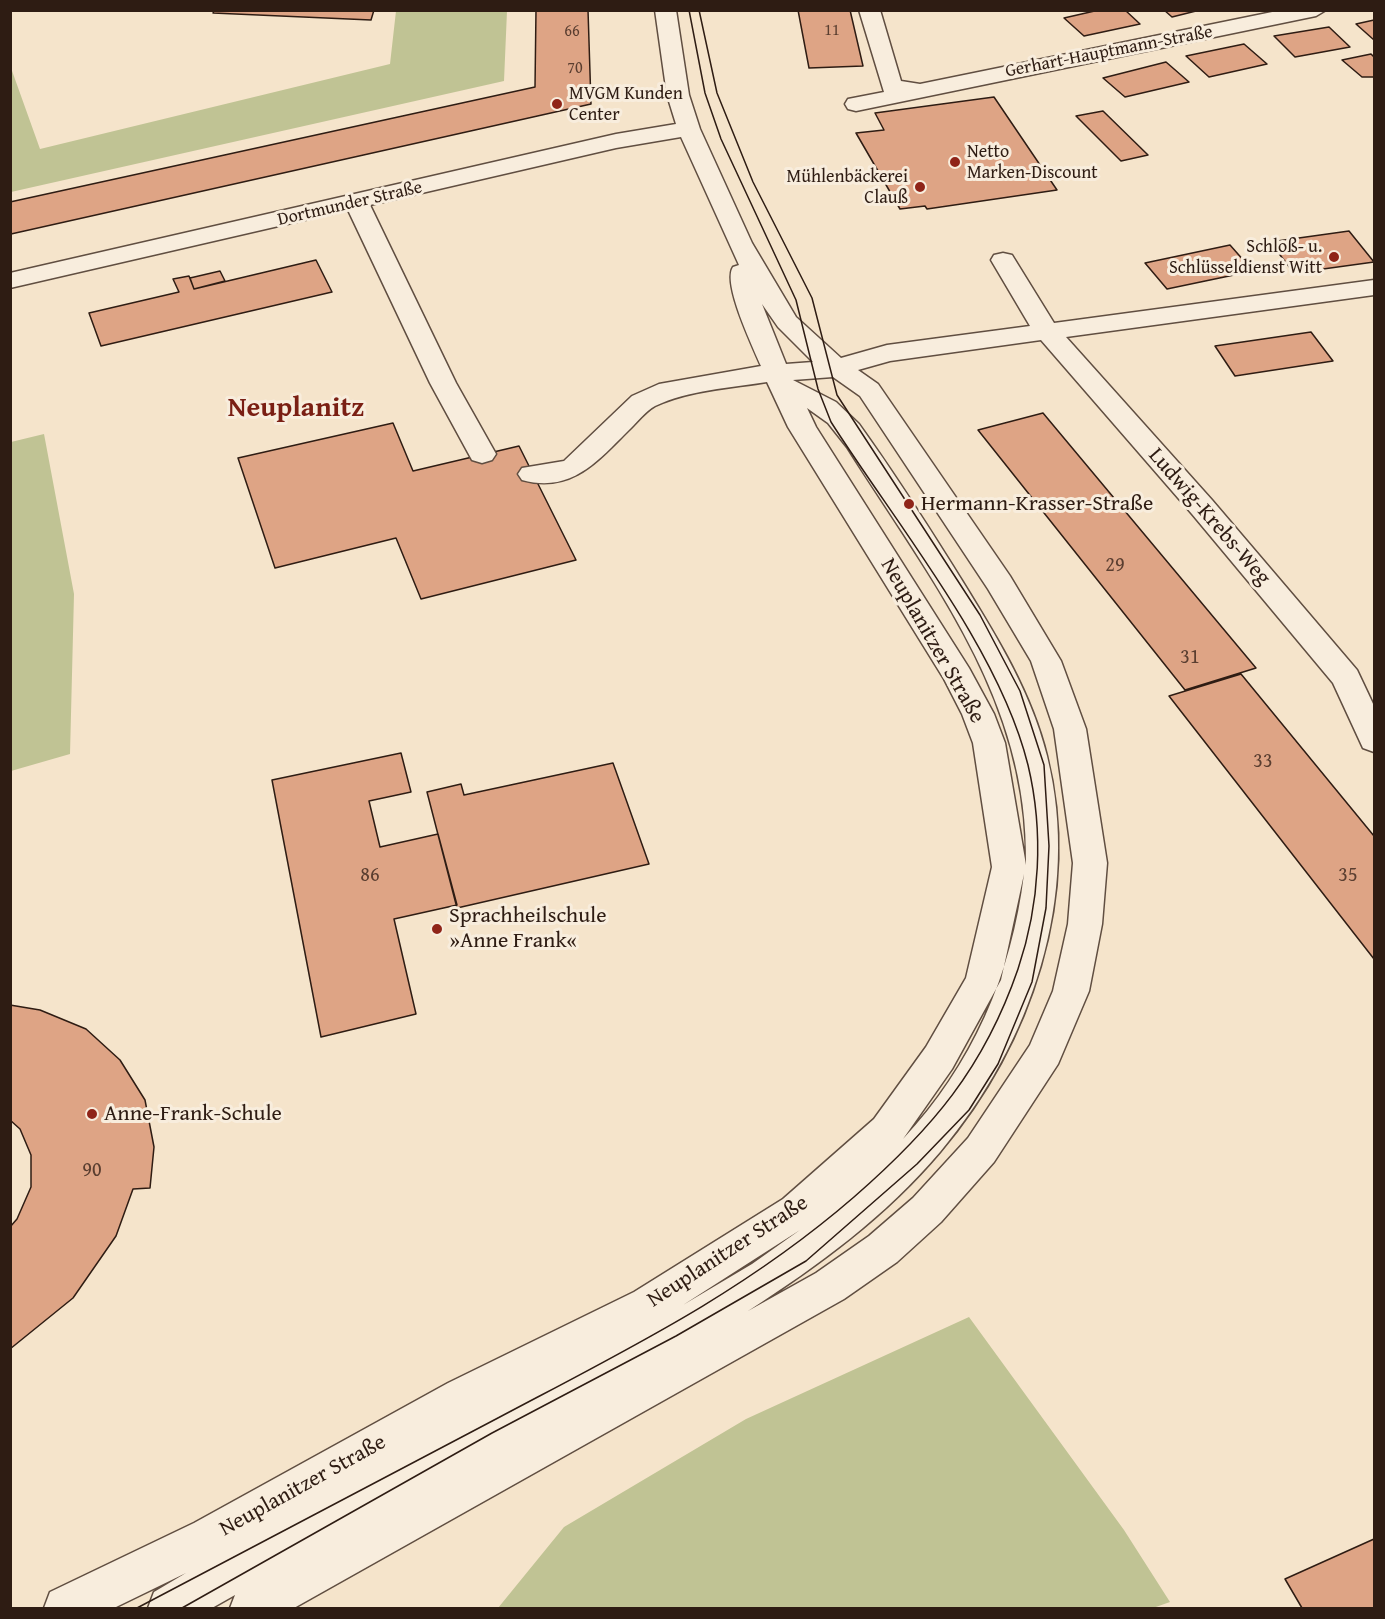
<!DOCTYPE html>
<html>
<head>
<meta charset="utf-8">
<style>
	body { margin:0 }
	#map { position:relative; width:1385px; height:1619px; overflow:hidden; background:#f5e4cb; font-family:"Gentium Book Plus",serif }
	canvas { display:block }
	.frame { position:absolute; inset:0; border:12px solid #2e1c13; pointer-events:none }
</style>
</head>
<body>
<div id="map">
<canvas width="1385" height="1619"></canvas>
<div class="frame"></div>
</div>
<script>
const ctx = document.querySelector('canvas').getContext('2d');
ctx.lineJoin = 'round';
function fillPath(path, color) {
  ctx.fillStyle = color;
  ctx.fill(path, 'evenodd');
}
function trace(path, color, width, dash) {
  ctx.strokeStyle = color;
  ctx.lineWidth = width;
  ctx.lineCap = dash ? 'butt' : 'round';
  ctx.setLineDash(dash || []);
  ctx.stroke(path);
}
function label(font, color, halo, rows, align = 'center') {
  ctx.font = font + ' "Gentium Book Plus",serif';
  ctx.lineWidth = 6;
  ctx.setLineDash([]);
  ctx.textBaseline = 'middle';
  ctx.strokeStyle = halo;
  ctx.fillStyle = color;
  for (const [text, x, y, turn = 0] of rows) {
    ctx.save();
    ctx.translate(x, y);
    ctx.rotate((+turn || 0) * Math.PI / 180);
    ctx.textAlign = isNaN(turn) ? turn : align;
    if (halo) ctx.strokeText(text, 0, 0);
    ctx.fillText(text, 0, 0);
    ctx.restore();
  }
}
fillPath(new Path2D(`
	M396,11h111l-3,70 -493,111v-124l29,81 350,-85z
	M44,434l30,160 -4,160 -59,17v-329z
	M969,1317l155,213 46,72 -17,6h-655l66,-81 182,-108z`), '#c0c394');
const building = new Path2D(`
	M210,10h164l-3,10 -158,-7 1,-2z
	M536,10h52l3,94 -580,130 -1,-32 525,-115z
	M798,10h52l13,56 -54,2z
	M1099,10h26l15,14 -56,12 -20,-18z
	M1164,10h36l-28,7z
	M1374,20v20l-18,-16z
	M1329,27l21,20 -55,10 -21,-21z
	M1244,44l23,20 -58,13 -23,-21z
	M1371,54l3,3v20h-12l-20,-17z
	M1166,62l23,20 -64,15 -22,-19z
	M994,97l63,93 -130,19 -2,-3 -25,3 -44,-76 28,-3 -9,-17z
	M1103,111l45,44 -27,6 -45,-45z
	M1349,231l25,31 -80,11 -24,-31z
	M1230,245l23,26 -86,18 -22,-26z
	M316,260l16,32 -231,54 -12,-33 90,-21 -6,-13 16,-3 5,13z
	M220,271l5,10 -31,8 -4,-11z
	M1311,332l22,29 -98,15 -20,-30z
	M1043,413l213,255 -71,22 -207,-260z
	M393,423l20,48 106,-25 57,114 -155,39 -25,-61 -121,30 -37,-110z
	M1241,674l133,162v123l-205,-263z
	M401,753l10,39 -42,9 11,46 58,-13 19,71 -63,14 22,95 -95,23 -49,-257z
	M613,763l36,101 -192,44 -30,-116 34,-8 3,11z
	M10,1005l30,5 46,19 34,31 25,40 9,47 -4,41 -17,1 -17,47 -43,62 -63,51v-122l7,-8 14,-32v-32l-11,-26 -10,-9z
	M1374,1539v69h-72l-17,-29z`);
fillPath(building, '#dea485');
trace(building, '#2e1c13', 1.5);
const minor = new Path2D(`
	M655,10h21l13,85 11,34 52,114 44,74 45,41 46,-13 143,-19 -39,-66 3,-5 9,-2 9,2 42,68 320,-43v15l-308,42 146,163 145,170 17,36v46l-11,-4 -30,-65 -141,-169 -151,-174 -151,21 -32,9 20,14 132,192 51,85 25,68 21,134 -5,61 -13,67 -31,73 -64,98 -53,60 -44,40 -53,37 -550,309h-64l5,-13 -23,13h-64l6,-16 32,-19 -72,35h-70l6,-16 144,-69 254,-140 186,-91 149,-93 91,-80 52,-72 40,-69 26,-111 -19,-124 -11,-29 -18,-35 -156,-252 -21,-45c-37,6 -78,8 -112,24 -9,5 -17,15 -24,22 -32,31 -58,66 -109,52l-4,-6 4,-6 42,-7 68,-65 27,-12 102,-18c-8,-19 -39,-83 -28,-99l6,-2 -58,-128 -65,11 -246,57 86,178 40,71 -4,6 -10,3 -10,-3 -42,-77 -82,-173 -338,78v-15l606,-139 60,-10 -9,-29zM762,304l16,23 35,35 -27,2zM833,377l27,19 128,193 43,72 23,68 19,134 -5,61 -15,67 -23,54 -62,93 -55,60 -44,38 -53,37 -68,38c70,-45 138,-95 192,-159 91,-108 142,-256 107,-396 -17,-69 -57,-130 -94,-190 -30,-48 -61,-96 -94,-142l-23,-22 -43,-22zM807,408l21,15 19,24c83,132 183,253 179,418l-21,-122 -11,-29 -25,-46 -153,-241zM1024,874c-12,100 -52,192 -121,265l49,-70 49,-89zM800,1230l-48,34 -69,41z
	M859,10h21l21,71 19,3 362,-74h44l-10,6 -460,95 -8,-2 -3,-5 3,-5 36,-7z`);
trace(minor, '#604e41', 3);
fillPath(minor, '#f8eddd');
trace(new Path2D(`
	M137,1608c120,-63 239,-126 359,-189 130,-69 246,-125 358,-222 78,-68 130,-129 164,-228 22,-65 26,-137 10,-204 -29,-117 -132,-241 -197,-343l-13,-33 -22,-89 -75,-161 -16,-46 -16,-83
	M182,1608l310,-175 184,-97 130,-75 111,-97 52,-54 29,-46 34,-82 14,-74 3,-62 -5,-81 -24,-74 -40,-76 -143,-220 -25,-97 -59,-116 -36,-89 -18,-83`), '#2e1c13', 1.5);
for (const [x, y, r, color] of [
	[557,104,6,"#8f2418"],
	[955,162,6,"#8f2418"],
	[920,187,6,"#8f2418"],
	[1334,257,6,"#8f2418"],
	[909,504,6,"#8f2418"],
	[437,929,6,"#8f2418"],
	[92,1114,6,"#8f2418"]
]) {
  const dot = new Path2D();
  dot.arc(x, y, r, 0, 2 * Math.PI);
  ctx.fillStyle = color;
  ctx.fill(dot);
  trace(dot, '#f8eddd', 2);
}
label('16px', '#5a3e30', null, [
	["11",832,31],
	["66",572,32],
	["70",575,69]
]);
label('18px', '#2e1c13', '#f8eddd', [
	["Gerhart-Hauptmann-Straße",1109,52,-11],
	["Dortmunder Straße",350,204,-13]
]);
label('18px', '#2e1c13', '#f8eddd', [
	["MVGM Kunden",569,94],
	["Center",569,115],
	["Netto",967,152],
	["Marken-Discount",967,173],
	["Mühlenbäckerei",908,177,"right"],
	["Clauß",908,198,"right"],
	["Schloß- u.",1322,247,"right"],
	["Schlüsseldienst Witt",1322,268,"right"]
], 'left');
label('20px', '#5a3e30', null, [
	["29",1115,566],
	["31",1190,658],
	["33",1263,762],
	["86",370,876],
	["35",1348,876],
	["90",92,1171]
]);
label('22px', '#2e1c13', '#f8eddd', [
	["Hermann-Krasser-Straße",921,504],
	["Sprachheilschule",449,916],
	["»Anne Frank«",449,941],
	["Anne-Frank-Schule",104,1114]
], 'left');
label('22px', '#2e1c13', '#f8eddd', [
	["Ludwig-Krebs-Weg",1209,517,49],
	["Neuplanitzer Straße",932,641,60],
	["Neuplanitzer Straße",728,1252,-33],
	["Neuplanitzer Straße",303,1486,-29]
]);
label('bold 28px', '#7a1f14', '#f8eddd', [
	["Neuplanitz",296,409]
]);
</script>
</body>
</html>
